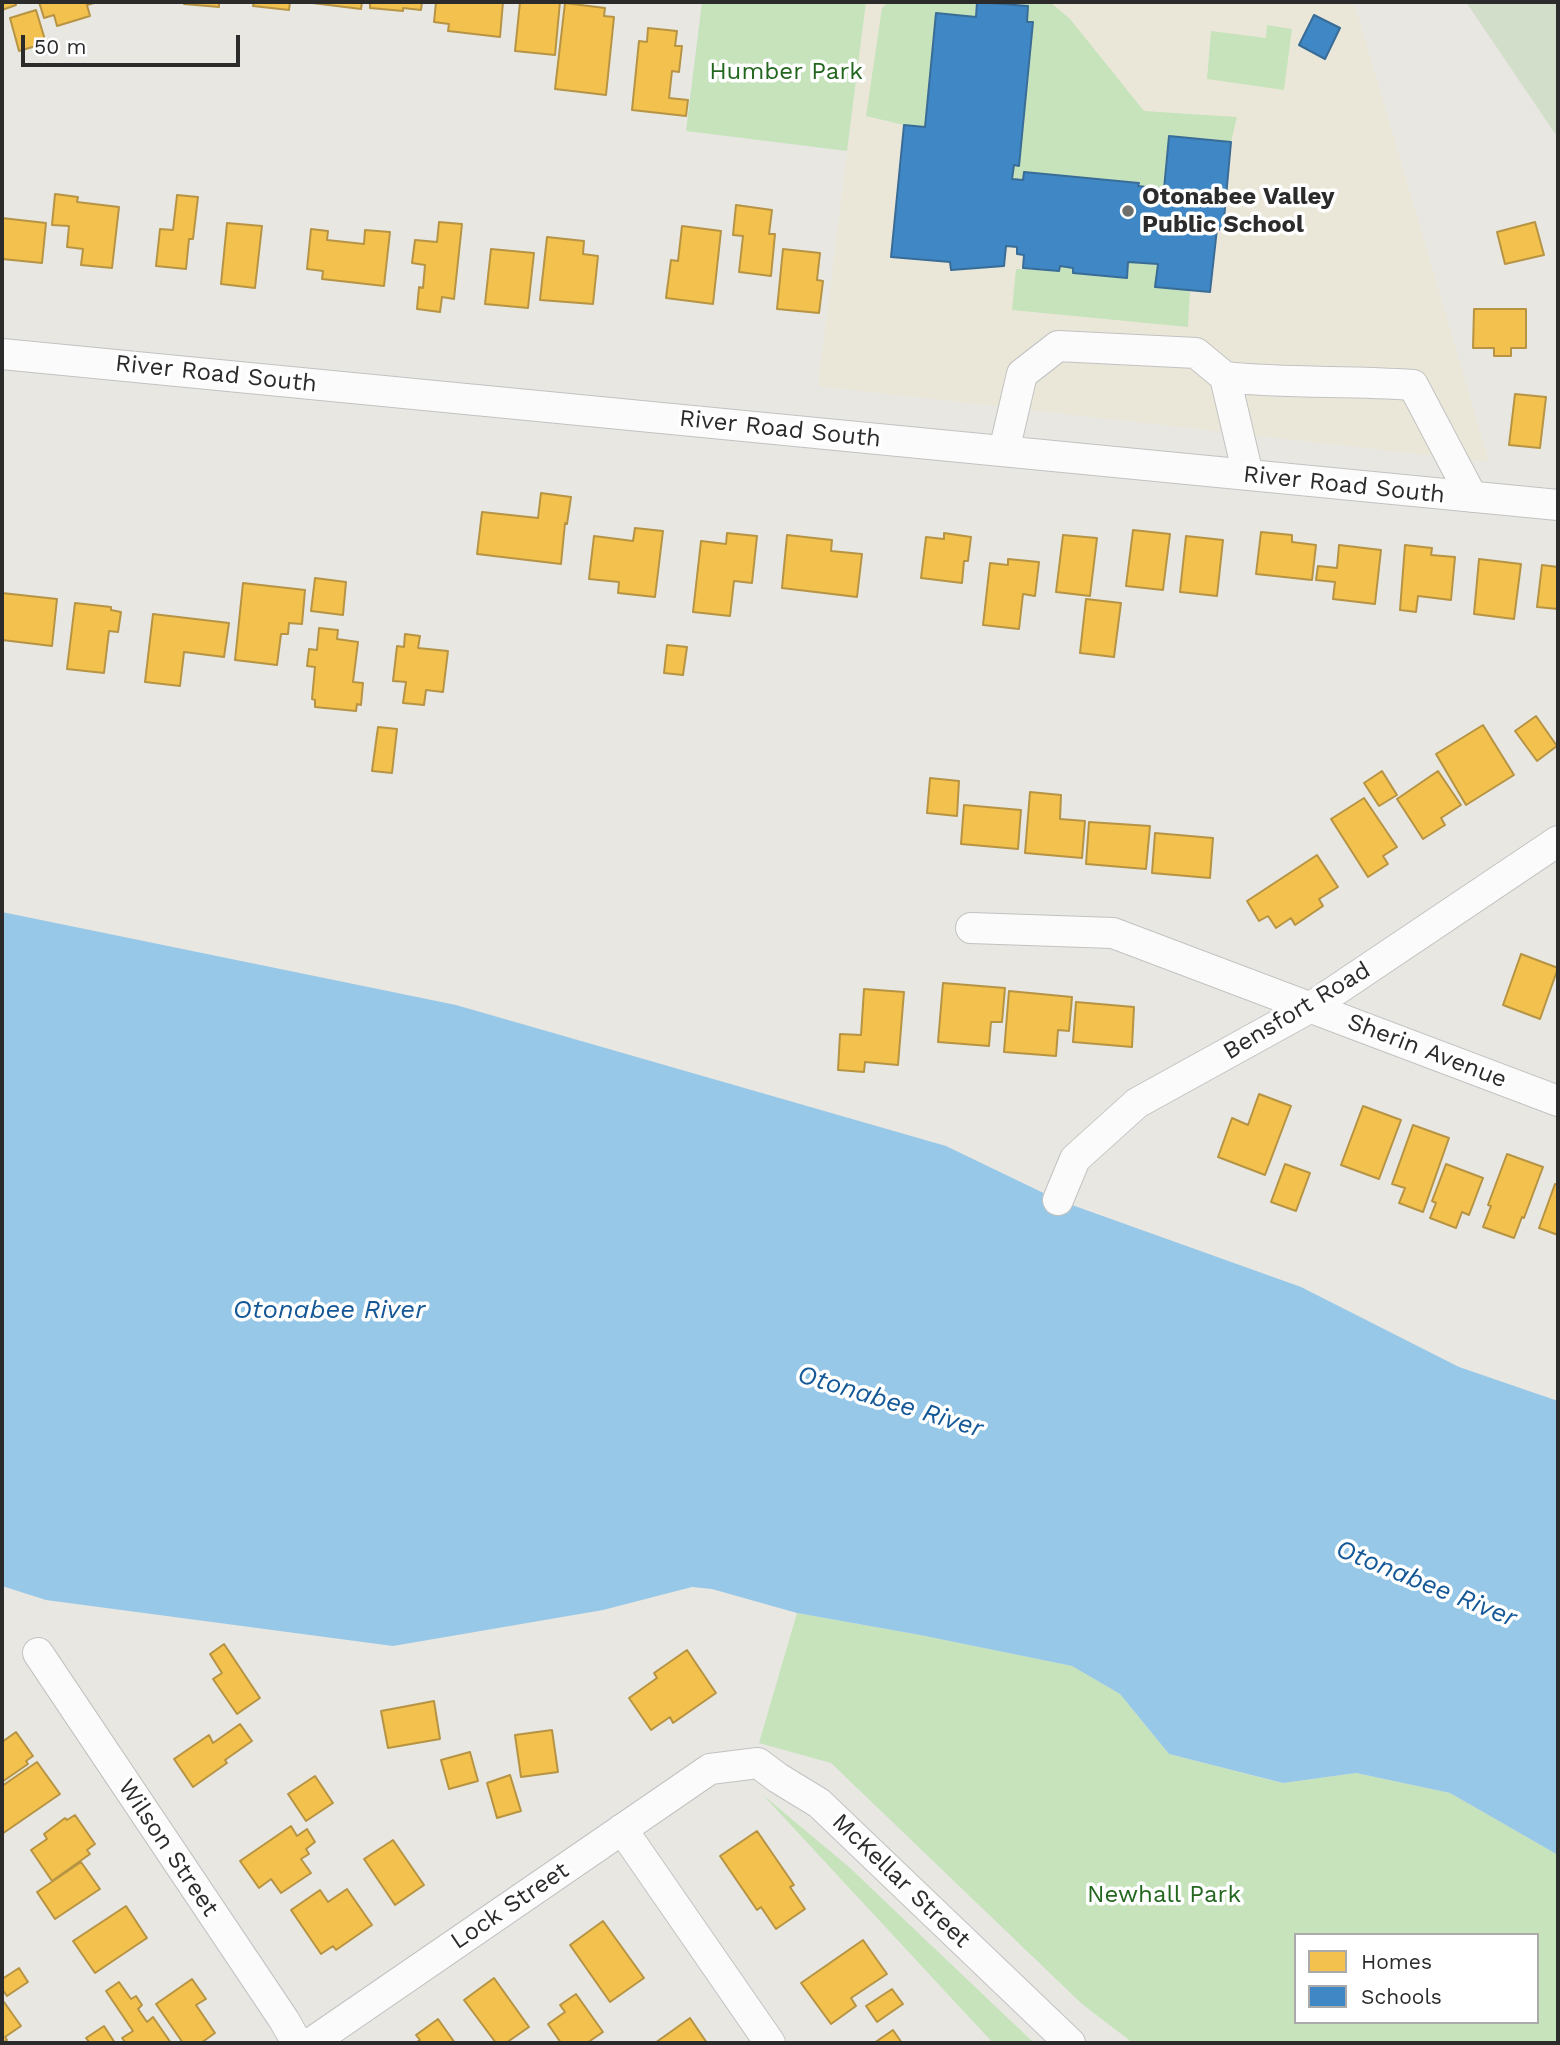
<!DOCTYPE html>
<html>
<head>
<meta charset="utf-8">
<style>
	body { margin:0 }
	#map { position:relative; width:1560px; height:2045px; overflow:hidden; background:#e8e7e2; font-family:"Work Sans",sans-serif }
	canvas { display:block }
	.frame { position:absolute; inset:0; border:4px solid #2b2b2b; pointer-events:none }
	.legend { position:absolute; left:1294px; top:1933px; width:245px; height:91px; box-sizing:border-box; background:#fff; border:2px solid #aaa; margin:0; padding:9px 12px; list-style:none; font-size:21px; color:#2b2b2b }
	.legend li { display:flex; align-items:center; gap:14px; height:35px }
	.legend b { width:35px; border:2px solid #aaa }
	.scale { position:absolute; left:21px; top:35px; width:219px; height:32px; box-sizing:border-box; border:4px solid #2b2b2b; border-top:0; padding-left:9px; font-size:21px; line-height:24px; white-space:nowrap; color:#2b2b2b; -webkit-text-stroke:5px #fff; paint-order:stroke }
</style>
</head>
<body>
<div id="map">
<canvas width="1560" height="2045"></canvas>
<div class="frame"></div>
<ul class="legend">
<li><b style="height:19px;background:#f2c14e"></b>Homes</li>
<li><b style="height:19px;background:#3f88c5"></b>Schools</li>
</ul>
<div class="scale">50 m</div>
</div>
<script>
const ctx = document.querySelector('canvas').getContext('2d');
ctx.lineJoin = 'round';
function fillPath(path, color) {
  ctx.fillStyle = color;
  ctx.fill(path, 'evenodd');
}
function trace(path, color, width, dash) {
  ctx.strokeStyle = color;
  ctx.lineWidth = width;
  ctx.lineCap = dash ? 'butt' : 'round';
  ctx.setLineDash(dash || []);
  ctx.stroke(path);
}
function label(font, color, halo, rows, align = 'center') {
  ctx.font = font + ' "Work Sans",sans-serif';
  ctx.lineWidth = 7;
  ctx.setLineDash([]);
  ctx.textBaseline = 'middle';
  ctx.strokeStyle = halo;
  ctx.fillStyle = color;
  for (const [text, x, y, turn = 0] of rows) {
    ctx.save();
    ctx.translate(x, y);
    ctx.rotate((+turn || 0) * Math.PI / 180);
    ctx.textAlign = isNaN(turn) ? turn : align;
    if (halo) ctx.strokeText(text, 0, 0);
    ctx.fillText(text, 0, 0);
    ctx.restore();
  }
}
fillPath(new Path2D(`
	M866,2h488l135,460 -671,-76z`), '#ebe7d8');
fillPath(new Path2D(`
	M702,2h164l-19,149 -161,-20z
	M888,2h162l20,17 74,92 93,6 -6,25 -62,-5 -5,52 -26,-3v-4l-113,-10 -2,8 -11,-1 21,-156 -6,-1 1,-16 -51,-3 -1,14 -51,110 -21,-2 -38,-9 16,-108z
	M1267,25l25,4 -8,61 -77,-11 4,-48 55,7z
	M1128,262l30,2 -2,23 34,3 -2,37 -176,-17 4,-41 43,2 1,-5 67,11z
	M797,1613l123,22 152,31 48,28 49,60 113,29 74,-10 94,20 108,62v188h-425l-51,-39 -251,-241 -72,-20zM1296,1935h241v87h-241z
	M763,1795l86,72 185,176h-41z`), '#c6e3bc');
fillPath(new Path2D(`
	M1466,2h92v136z`), '#d3deca');
fillPath(new Path2D(`
	M2,912l454,93 490,141 112,54 243,87 158,80 99,34v454l-108,-62 -94,-20 -73,10 -114,-29 -49,-60 -48,-28 -152,-31 -123,-22 -85,-24 -20,-2 -89,23 -210,36 -347,-46 -44,-14z`), '#98c8e7');
const homes = new Path2D(`
	M2,2h13l1,3 -14,5z
	M39,2h54l1,1 -7,2 3,11 -33,10 -3,-11 -10,3z
	M184,2h35v5l-35,-3z
	M254,2h36l-1,8 -36,-4z
	M304,2h58l-1,7z
	M370,2h52l-1,8 -18,-2v3l-33,-3z
	M436,2h67l-3,35 -52,-6 1,-7 -15,-2z
	M520,2h40l-5,53 -40,-4z
	M565,3l40,5 -1,8 10,1 -8,78 -51,-6z
	M36,10l10,33 -27,8 -9,-33z
	M648,28l29,3 -2,15h7l-3,26 -7,-1 -3,27 19,2 -2,16 -54,-6 7,-69 8,1z
	M55,194l23,3 -1,5 42,5 -7,61 -31,-3 2,-16 -16,-2 2,-21 -17,-1z
	M177,195l21,2 -5,42h-4l-3,30 -30,-3 4,-37 13,1z
	M736,205l36,5 -3,24h6l-4,42 -32,-4 4,-36 -10,-1z
	M2,218l44,5 -4,40 -40,-4z
	M439,222l23,2 -8,75 -12,-2 -2,15 -23,-3 2,-22 4,1 2,-23 -13,-2 3,-23 22,2z
	M1535,222l9,33 -39,9 -8,-32z
	M227,223l35,3 -7,62 -34,-4z
	M682,226l39,5 -8,73 -47,-6 5,-38 7,1z
	M311,229l17,2 -1,9 37,4 1,-14 25,2 -6,54 -62,-7 1,-8 -16,-2z
	M547,237l37,4 -1,13 15,2 -5,48 -53,-4z
	M491,249l43,4 -6,55 -43,-4z
	M783,249l37,4 -3,27 6,1 -4,32 -42,-4z
	M1474,309h52v39h-15v8h-17v-8h-21z
	M1515,394l31,3 -6,51 -31,-3z
	M541,493l30,4 -4,27 -2,-1 -4,41 -84,-10 5,-42 56,6z
	M635,528l28,3 -8,66 -37,-4 1,-11 -30,-3 5,-43 39,5z
	M1133,530l37,4 -7,56 -37,-4z
	M1261,532l31,3v7l24,3 -4,35 -56,-6z
	M727,533l30,3 -5,47 -18,-2 -4,35 -37,-4 8,-71 25,3z
	M944,533l27,4 -3,24h-4l-2,22 -41,-5 5,-41 18,2z
	M787,535l45,5 -1,11 31,3 -5,43 -75,-9z
	M1063,535l34,3 -7,58 -34,-4z
	M1186,536l37,4 -6,56 -37,-4z
	M1339,545l42,5 -6,54 -42,-5 2,-17 -19,-2 2,-14 19,2z
	M1405,545l27,3 -1,7 24,2 -4,43 -33,-4 -2,16 -16,-2z
	M1008,559l31,3 -4,34 -12,-2 -4,35 -36,-4 7,-62 18,2z
	M1479,559l42,5 -7,55 -40,-5z
	M1542,565l16,2v42l-21,-2z
	M315,578l31,4 -3,33 -32,-4z
	M243,583l62,7 -3,34 -13,-1 -1,11h-7l-4,31 -42,-5z
	M2,593l55,6 -5,47 -50,-6z
	M1086,599l35,4 -7,54 -34,-4z
	M75,603l36,4v3l10,2 -3,20 -9,-1 -5,42 -37,-4z
	M153,614l76,9 -5,34 -40,-5 -4,34 -35,-4z
	M319,628l19,2 -1,9 21,3 -5,40 10,1 -2,22 -4,-1 -1,7 -41,-4v-7l-3,-1 3,-32 -8,-1 2,-17 8,1z
	M405,634l15,2 -2,12 30,3 -5,41 -17,-2 -2,15 -21,-2 3,-21 -13,-1 4,-35 7,1z
	M667,645l20,2 -4,28 -19,-2z
	M1536,716l21,30 -20,15 -22,-30z
	M1483,725l31,50 -48,30 -30,-51z
	M378,727l19,2 -5,44 -20,-2z
	M1382,771l15,24 -18,11 -15,-23z
	M1438,771l23,34 -20,13 4,7 -22,14 -26,-40z
	M930,778l29,3 -2,35 -30,-3z
	M1030,792l31,3 -1,24 25,2 -3,37 -57,-5z
	M1364,798l33,49 -14,9 5,8 -20,13 -37,-58z
	M964,805l57,5 -3,39 -57,-5z
	M1089,822l61,4 -4,43 -60,-5z
	M1155,833l58,5 -3,40 -58,-5z
	M1317,855l21,32 -19,12 4,7 -28,19 -4,-7 -15,10 -8,-12 -9,5 -12,-20z
	M1521,954l37,14 -18,51 -37,-14z
	M943,983l62,5 -3,34h-11l-2,24 -51,-4z
	M864,989l40,3 -6,73 -33,-3 -1,10 -26,-2 2,-36 21,1z
	M1009,991l63,6 -3,34 -11,-1 -2,26 -52,-4z
	M1076,1002l58,5 -2,40 -59,-5z
	M1259,1094l32,12 -26,69 -47,-18 14,-39 16,7z
	M1363,1106l38,14 -22,59 -38,-14z
	M1413,1125l36,13 -26,74 -24,-9 6,-15 -13,-4z
	M1507,1154l36,13 -19,51 -2,-1 -8,21 -31,-11 8,-21 -3,-1z
	M1285,1164l25,9 -14,38 -25,-9z
	M1446,1164l37,14 -14,37 -7,-3 -6,16 -26,-10 6,-15 -4,-2z
	M1555,1184l3,1v50l-19,-7z
	M224,1644l36,54 -23,16 -24,-35 9,-6 -12,-19z
	M687,1650l29,43 -43,30 -3,-6 -19,13 -22,-32 28,-20 -3,-5z
	M434,1701l6,38 -52,9 -7,-37z
	M240,1724l12,17 -27,19 2,3 -34,24 -19,-28 35,-24 4,8z
	M552,1730l6,42 -37,5 -6,-42z
	M16,1732l17,24 -7,5 2,3 -26,18v-40z
	M470,1752l8,29 -29,8 -8,-29z
	M37,1762l23,32 -58,40v-48z
	M510,1775l11,36 -24,7 -10,-35z
	M315,1776l18,27 -27,18 -18,-27z
	M75,1815l20,29 -8,6 3,4 -38,27 -21,-31 16,-11 -3,-5 21,-16 2,2z
	M291,1826l6,10 10,-7 8,13 -9,7 3,5 -8,5 10,14 -30,20 -10,-14 -12,9 -19,-27z
	M757,1831l37,54 -4,2 15,22 -29,20 -15,-22 -4,3 -37,-54z
	M393,1840l31,45 -29,20 -31,-46z
	M81,1862l19,27 -45,30 -18,-27z
	M347,1889l25,36 -36,25 -3,-4 -12,8 -30,-44 29,-20 8,12z
	M126,1906l21,32 -52,35 -22,-32z
	M603,1921l41,57 -34,24 -40,-57z
	M863,1940l24,34 -36,24 5,8 -25,18 -30,-41z
	M19,1968l9,14 -21,14 -5,-7v-10z
	M494,1978l35,49 -23,16h-10l-32,-43z
	M192,1979l14,20 -10,6 19,28 -14,10h-18l-27,-39z
	M119,1982l12,17 5,-3 6,9 -4,4 9,13 6,-5 18,26h-45l-4,-5 11,-7 -27,-40z
	M892,1989l11,15 -26,18 -11,-16z
	M576,1994l27,38 -16,11h-26l-13,-19 17,-12 -5,-7z
	M4,2002l17,24 -16,11 2,3 -5,3v-39z
	M690,2018l17,25h-52z
	M438,2019l17,24h-40l5,-3 -4,-5z
	M104,2026l11,17h-25l-4,-5z
	M893,2030l9,13h-28z`);
fillPath(homes, '#f2c14e');
trace(homes, '#b69444', 2);
const schools = new Path2D(`
	M977,2l51,4 -1,16h6l-14,144 -5,-1 -2,14 11,1 1,-8 115,11 -1,3 26,3 5,-53 62,6 -8,88 -6,-1 -7,63 -55,-5 3,-23 -30,-2 -1,16 -54,-5v-5l-13,-2 -1,5 -36,-3 1,-13 -7,-1v-7l-11,-1 -2,20 -53,4 -1,-8 -59,-5 13,-132 21,2 11,-114 40,4z
	M1314,15l26,13 -15,31 -26,-14z`);
fillPath(schools, '#3f88c5');
trace(schools, '#396c97', 2);
const minor = new Path2D(`
	M2,354l1556,151
	M1225,377c63,7 125,3 188,8l59,112
	M1004,451l18,-77 36,-28 138,7 29,24 23,98
	M971,928l142,5 445,168
	M1058,1200l17,-41 62,-56 174,-96 247,-166
	M38,1653l246,367 13,23
	M622,1829l148,214
	M311,2043l399,-274 48,-6 20,15 41,25 251,240`);
trace(minor, '#c2c2c2', 32);
trace(minor, '#fcfbfb', 30);
for (const [x, y, r, color] of [
	[1128,211,7,"#6d6d6b"]
]) {
  const dot = new Path2D();
  dot.arc(x, y, r, 0, 2 * Math.PI);
  ctx.fillStyle = color;
  ctx.fill(dot);
  trace(dot, '#fff', 2.5);
}
label('24px', '#23661e', '#fff', [
	["Humber Park",786,72],
	["Newhall Park",1164,1895]
]);
label('bold 24px', '#2b2b2b', '#fff', [
	["Otonabee Valley",1142,197],
	["Public School",1142,225]
], 'left');
label('24px', '#2b2b2b', '#fff', [
	["River Road South",216,374,6],
	["River Road South",780,429,6],
	["River Road South",1344,485,6],
	["Bensfort Road",1297,1011,-31],
	["Sherin Avenue",1427,1051,21],
	["Wilson Street",168,1848,56],
	["McKellar Street",901,1881,44],
	["Lock Street",510,1906,-34]
]);
label('italic 26px', '#145897', '#fff', [
	["Otonabee River",329,1310],
	["Otonabee River",890,1402,17],
	["Otonabee River",1426,1584,22]
]);
</script>
</body>
</html>
